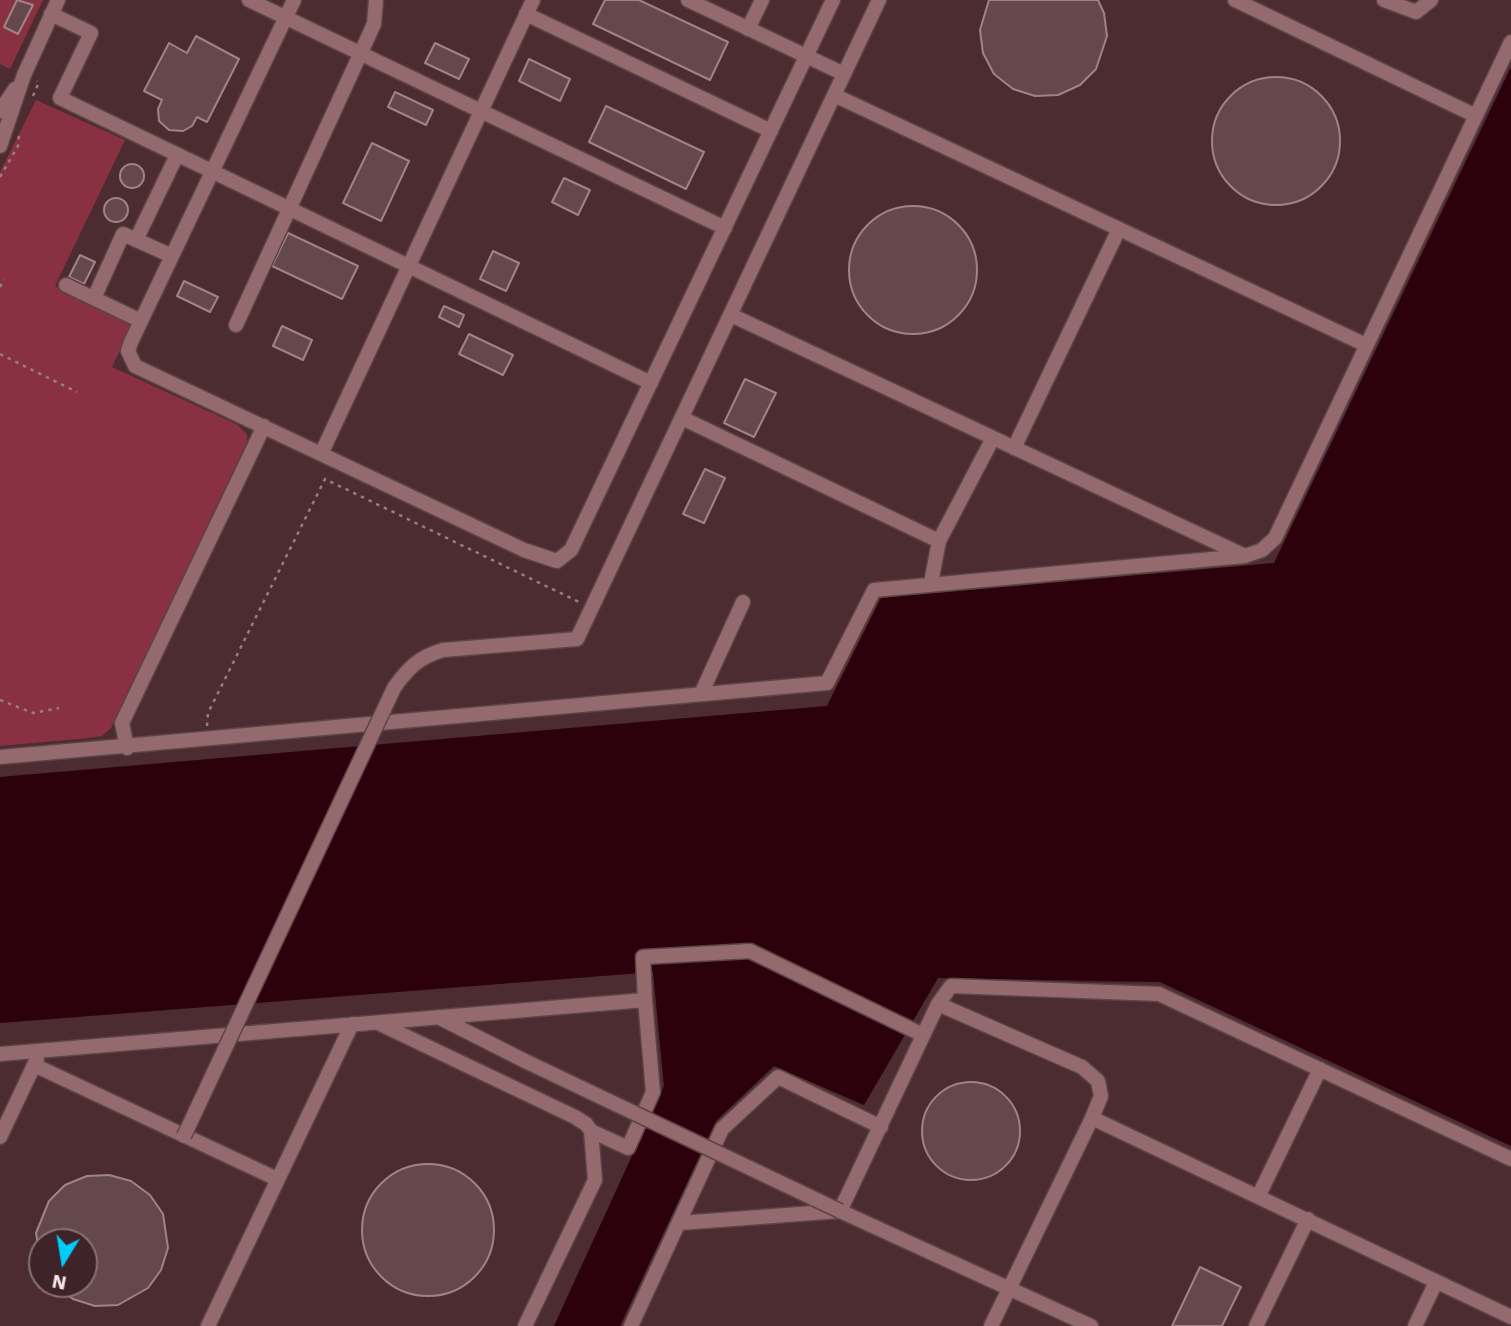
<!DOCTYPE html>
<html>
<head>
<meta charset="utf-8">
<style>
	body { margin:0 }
	#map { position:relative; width:1511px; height:1326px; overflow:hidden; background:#3e2428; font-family:"Work Sans",sans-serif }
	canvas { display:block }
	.north { position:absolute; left:28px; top:1228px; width:70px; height:70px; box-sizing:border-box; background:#3e2428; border:2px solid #887174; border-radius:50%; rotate:191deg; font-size:19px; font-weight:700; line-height:28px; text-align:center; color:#f7e5e7 }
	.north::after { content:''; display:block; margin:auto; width:24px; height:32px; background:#00cbf9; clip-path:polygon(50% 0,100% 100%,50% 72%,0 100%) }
</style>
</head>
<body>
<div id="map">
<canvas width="1511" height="1326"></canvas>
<div class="north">N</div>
</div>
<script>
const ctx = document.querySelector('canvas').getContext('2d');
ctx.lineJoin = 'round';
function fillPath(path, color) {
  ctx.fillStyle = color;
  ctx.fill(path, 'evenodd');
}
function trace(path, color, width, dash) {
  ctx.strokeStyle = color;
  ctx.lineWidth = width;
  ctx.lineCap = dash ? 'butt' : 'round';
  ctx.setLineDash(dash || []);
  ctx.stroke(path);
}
fillPath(new Path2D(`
	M0,0h1511v67l-237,496 -393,35 -54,108 -827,71z
	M653,972l11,114 -110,240h-554v-303zM42,1242h42v42h-42z
	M938,978l78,5 144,-1 351,164v180h-891l96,-205 58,-55 90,39z`), '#4c2c30');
fillPath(new Path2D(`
	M0,0h43l-33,69 -10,-5z
	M36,100l89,40 -70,146 77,38 -20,43 124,57 11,10v8l-136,286 -9,8 -13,2 -89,8v-574z`), '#893142');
fillPath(new Path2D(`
	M1511,67v1079l-351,-164 -222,-4 -74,127 -90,-39 -58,55 -96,205h-66l110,-240 -11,-114 -653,51v-246l827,-71 54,-108 393,-35z`), '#2d010b');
const building = new Path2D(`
	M17,0l16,5 -15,29 -14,-7z
	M605,0h34l89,42 -18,38 -117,-56z
	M989,0h109l6,13 3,23 -11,33 -16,16 -22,10 -23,1 -22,-7 -19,-15 -11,-21 -3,-23z
	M196,36l43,23 -32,63 -10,-5 -5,9 -9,5 -14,-1 -10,-9 -1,-12 4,-9 -18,-9 25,-48 18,10z
	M435,43l34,16 -10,20 -34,-16z
	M529,59l41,20 -10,22 -41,-20z
	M1212 141a64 64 0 1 1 128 0a64 64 0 1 1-128 0Z
	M395,92l38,18 -7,15 -38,-18z
	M606,106l98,46 -18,37 -97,-47z
	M372,143l37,18 -28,60 -38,-18z
	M120 176a12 12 0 1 1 24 0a12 12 0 1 1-24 0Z
	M564,178l26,12 -12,25 -26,-13z
	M104 210a12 12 0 1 1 24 0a12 12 0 1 1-24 0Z
	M849 270a64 64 0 1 1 128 0a64 64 0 1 1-128 0Z
	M288,233l70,33 -16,33 -70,-33z
	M493,251l26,12 -13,28 -26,-12z
	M80,255l15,7 -11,22 -15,-7z
	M184,281l34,16 -8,15 -33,-16z
	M444,306l20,9 -5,12 -20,-10z
	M282,326l30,14 -9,20 -30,-14z
	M469,334l44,21 -10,20 -44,-21z
	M745,379l31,14 -22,44 -30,-14z
	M705,469l20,9 -21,45 -21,-9z
	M922 1131a49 49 0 1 1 98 0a49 49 0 1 1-98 0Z
	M362 1230a66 66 0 1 1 132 0a66 66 0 1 1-132 0Z
	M109,1175l22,6 19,14 13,19 5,34 -7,22 -13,18 -30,17 -23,1 -22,-7 -20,-15h31v-42h-42v26l-6,-35 13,-32 16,-16 22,-9z
	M1200,1267l41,20 -19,39h-50z`);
fillPath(building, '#64484b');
trace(building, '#a18285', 2);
const minor = new Path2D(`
	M249,0l476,228
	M294,0l-163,342 -3,9 7,15 389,184 33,11 14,-11 262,-550
	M688,0l156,74
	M1235,0l241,116
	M1384,0l32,12 15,-12
	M51,14l40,19 -31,65 591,285
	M526,14l245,117
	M748,29l14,-29
	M834,95l532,250
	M0,111l15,-22
	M0,146l24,-71 34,-75
	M136,240l41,-85
	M66,285l75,36
	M94,298l29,-64 49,22
	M731,315l512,240
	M236,325l138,-301 2,-24
	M682,418l257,123
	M1014,448l105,-219
	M322,452l211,-452
	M931,583l8,-42 54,-103
	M394,688c14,-20 25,-31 49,-38l134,-11 302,-639
	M701,694l42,-92
	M127,748l-5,-25 142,-297
	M0,757l827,-74 47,-93 371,-34 17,-6 13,-12 236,-496
	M645,1000l-2,-43 107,-6 173,84
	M938,1004l144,63 16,14 3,15 -9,22 -101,208
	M438,1017l87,44
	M378,1023l197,94 11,7 5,7 4,49 -70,146
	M0,1054l645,-54 8,92 -25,56 -37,-17
	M34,1065l243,114
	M1092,1118l419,199
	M0,1137l37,-78
	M1259,1195l61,-126
	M840,1211l98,-207 13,-18 208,8 352,165
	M680,1223l160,-12 251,115
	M208,1326l144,-302
	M631,1326l91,-197 56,-52 103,50
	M1256,1326l52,-107
	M1415,1326l21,-44`);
trace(minor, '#5c4347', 17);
trace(new Path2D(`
	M33,96l6,-14 -2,-1
	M0,177l18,-31 1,-11
	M0,287l4,-8
	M0,354l77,38
	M0,700l33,13 26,-5
	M207,726l1,-13 117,-234 254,123`), '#947e81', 2.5, [3.5, 5]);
trace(minor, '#956a6f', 14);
const minorBridge = new Path2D(`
	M525,1061l315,150
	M184,1136l210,-448`);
trace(minorBridge, '#5c4347', 17, []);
trace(minorBridge, '#956a6f', 14);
</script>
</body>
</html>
